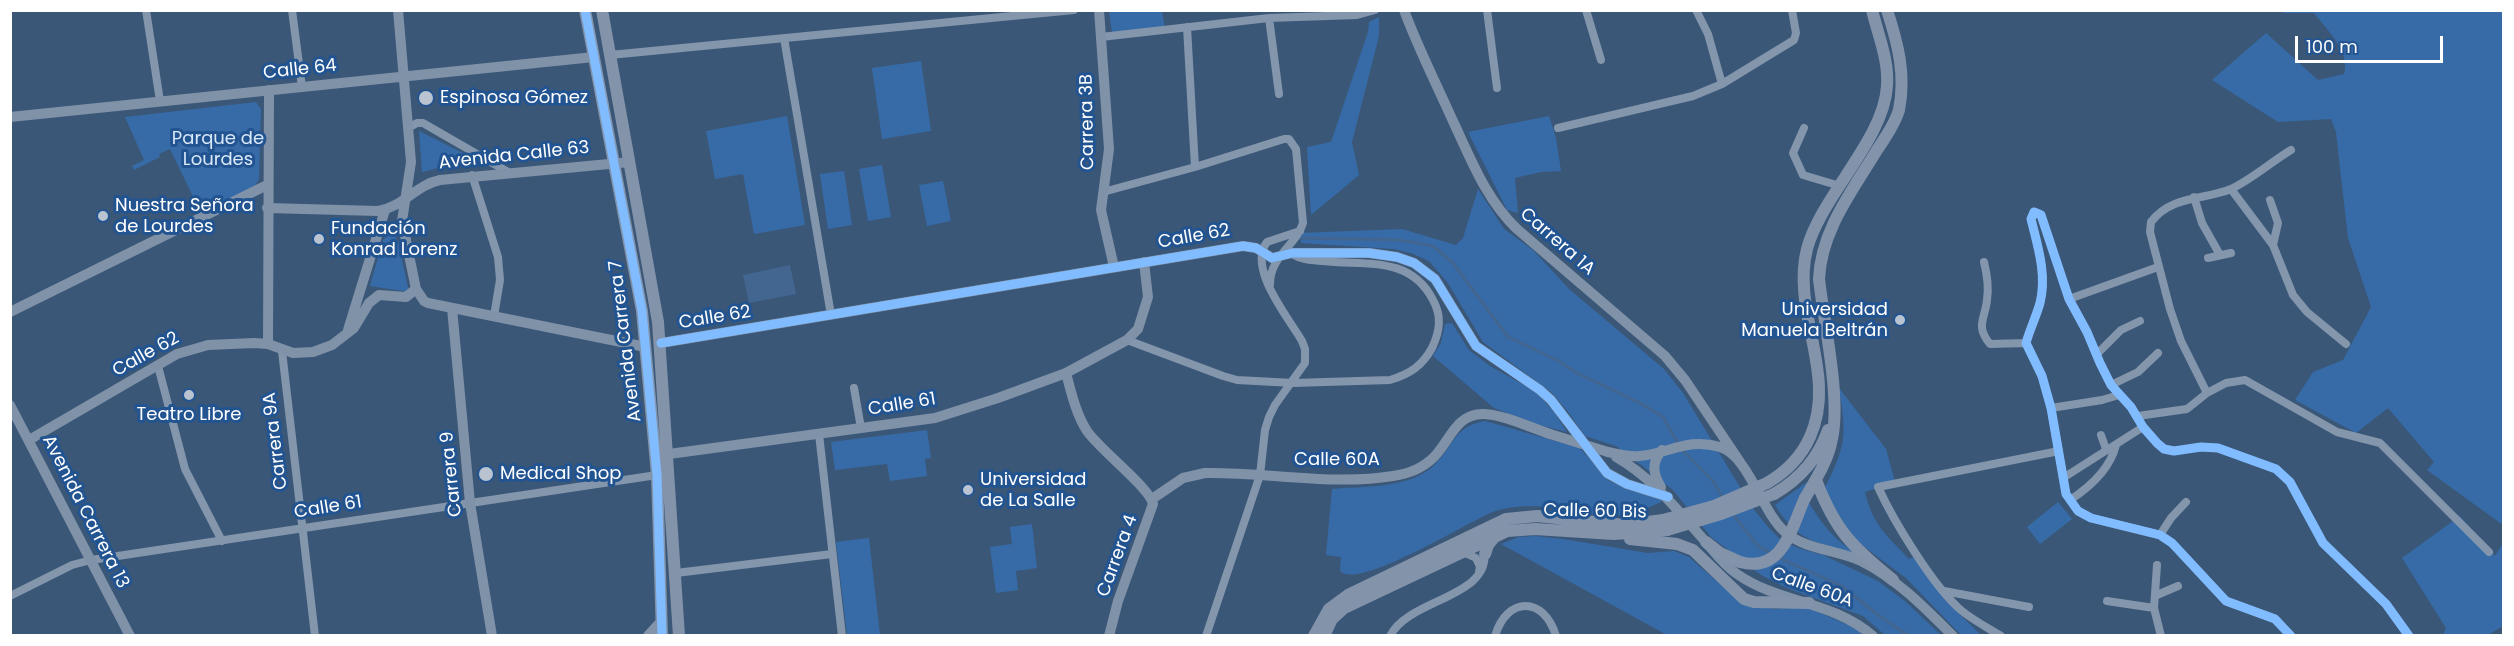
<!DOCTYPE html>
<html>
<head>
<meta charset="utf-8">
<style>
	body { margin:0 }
	#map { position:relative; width:2514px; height:646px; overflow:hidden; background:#3b5778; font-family:Poppins,sans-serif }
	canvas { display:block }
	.frame { position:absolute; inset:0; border:12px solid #fff; pointer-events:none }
	.scale { position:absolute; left:2295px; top:36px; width:148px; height:27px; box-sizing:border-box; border:3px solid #fff; border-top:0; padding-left:8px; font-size:18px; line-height:21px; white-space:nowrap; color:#fff; -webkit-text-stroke:4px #225491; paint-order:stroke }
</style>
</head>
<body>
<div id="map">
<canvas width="2514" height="646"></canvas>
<div class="frame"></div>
<div class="scale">100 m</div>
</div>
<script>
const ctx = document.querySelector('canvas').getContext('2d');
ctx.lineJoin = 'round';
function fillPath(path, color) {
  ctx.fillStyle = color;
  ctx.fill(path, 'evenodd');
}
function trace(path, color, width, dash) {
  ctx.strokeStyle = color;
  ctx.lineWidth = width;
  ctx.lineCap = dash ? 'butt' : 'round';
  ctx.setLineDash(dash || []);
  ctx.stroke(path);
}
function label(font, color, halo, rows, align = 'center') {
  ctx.font = font + ' Poppins,sans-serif';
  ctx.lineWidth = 6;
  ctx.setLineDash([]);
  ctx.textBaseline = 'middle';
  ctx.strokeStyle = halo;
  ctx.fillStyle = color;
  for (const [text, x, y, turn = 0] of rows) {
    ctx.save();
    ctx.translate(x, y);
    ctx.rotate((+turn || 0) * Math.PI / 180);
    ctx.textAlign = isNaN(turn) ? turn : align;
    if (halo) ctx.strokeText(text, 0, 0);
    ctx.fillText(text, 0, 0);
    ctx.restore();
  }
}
fillPath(new Path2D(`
	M1109,11l53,1 3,16 -53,4z
	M2284,11h219v514l-76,-55 7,-8 -46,-54 -32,25 -61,-33 18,-28 30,-12 28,-53 -23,-69 -12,-106 -5,-13 -53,3 -66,-42 54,-47 52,47 26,-6c7,-22 -18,-45 -30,-61h-31z
	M1379,17v19l-27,106 7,33 -48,40 -4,-68 24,-5 37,-110 1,-10z
	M921,61l10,70 -49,8 -10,-71z
	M256,102l5,7 -2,70 -4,7 -54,27 -31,-64 -11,5 1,3 -26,13 -2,-4 12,-6 -19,-43z
	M787,116l18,109 -51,9 -11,-60 -28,5 -9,-48z
	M1549,116l7,22 5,33 -20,1 -26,6 3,35 -11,-3 -39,-78z
	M419,131l56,28 -53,13z
	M882,165l9,52 -23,4 -9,-52z
	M844,171l8,54 -24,4 -8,-55z
	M943,181l8,40 -24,5 -8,-41z
	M1478,189l26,40 29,21 36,39 95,80 19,24 69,114 16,20 13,13 17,8 25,7 55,26 28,21 35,33h-56l-22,-19 -76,-28 -26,-13 -50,-38 -38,-47 -29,-23 -28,-21 -31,-10 -17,-24 -16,-19 -69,-51 -35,-59 -19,-22 -18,-8 -18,-4 -92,-6 -1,-10 102,-4 54,16 7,-7z
	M389,235h5l4,6 11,51 -39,-6 13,-46z
	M1452,323l17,27 21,16 45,25 19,21 13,20 -28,-7 -45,-17 -61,-52 8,-13 4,-19z
	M1839,388l47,61 9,33 -30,10c7,32 22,44 44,67l5,-2 30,42 37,36h-20l-55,-57 -47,-35 -10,-11 -25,-42c22,-45 23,-53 15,-102z
	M1485,421l95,27 29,33 54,20c-18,9 -40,16 -61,15 -8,-1 -15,-4 -23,-5 -25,-4 -61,-9 -86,1 -24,9 -135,79 -153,59l1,-14 -15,-2 6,-66c31,-3 73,0 99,-21 22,-18 21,-42 54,-47z
	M927,430l4,28 -6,1 2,17 -37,5 -3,-17 -52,6 -4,-28z
	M1814,477l-12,14c16,28 31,50 59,65 -41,-14 -62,-11 -86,-51z
	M2058,502l14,17 -32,25 -13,-17z
	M2460,516l35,40 8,-13v83l-15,9h-45l3,-7 -44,-70z
	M1032,524l5,44 -21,3 2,19 -22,3 -6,-46 22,-3 -2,-17z
	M1535,536l28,3 85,14 26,-2 15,6 50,44 35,8 33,-2 50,22 6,6h-196l-166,-91 18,-7z
	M869,538l11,97h-33l-11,-93z`), '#376ba7');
fillPath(new Path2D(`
	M790,265l6,29 -47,9 -6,-28z`), '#436690');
trace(new Path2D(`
	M1299,238l101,2 33,6 20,17 55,74 49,23 20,13 63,30 23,14 15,26
	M1681,449l32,32 10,17
	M1733,514l24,31 15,9
	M1777,557l65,29 36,29 31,21`), '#436690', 3);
trace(new Path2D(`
	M146,10l14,91
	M292,10l10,77
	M1487,10l10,78
	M1586,10l15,50
	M1696,10l12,24 14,50
	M1269,18l10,76
	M1187,27l8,140
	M1101,37l168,-19 88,-3 18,-5
	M784,38l47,277
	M610,55l464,-45
	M408,128l9,-5h6l85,49
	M1558,128l135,-32 29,-12 72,-44 2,-7 -4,-23
	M1804,128l-11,25 10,22 37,11
	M472,175l26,82 2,23 -6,36
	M2231,189l42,56 20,50 14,17 39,32
	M1103,192l92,-25 89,-28h5l7,10 7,74c-7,23 -33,33 -33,61
	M2194,197l8,26 18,32
	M2270,200l8,23 -5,22
	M2208,258l23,-5
	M1984,262c3,12 5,25 3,38 -2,19 -12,26 3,44l36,-1
	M2069,299l89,-32
	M1127,340l96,36 14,4 56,3 97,-3c20,-6 32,-14 42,-32 8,-17 10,-32 1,-48 -23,-45 -68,-34 -110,-39 -11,-1 -21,-1 -31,-7
	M282,351l33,285
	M2097,354l24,-24 19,-9
	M158,366l27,103 37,72
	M2111,385l27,-13 20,-19
	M854,388l7,40
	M2207,393l-26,-52 -11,-32 -20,-77 1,-10c20,-27 54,-22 80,-33 21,-10 40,-27 60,-39
	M2051,408l51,-8 17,-5
	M2138,416l49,-7 20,-16 19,-10 19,-3 92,52 43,11 109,109
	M819,434l23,202
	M2101,435l5,14
	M2063,478l80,-51
	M2070,500c20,-13 40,-31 46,-55
	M2160,535l11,-17 15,-16
	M1461,551l15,7 4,9 -1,5
	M2157,565l-3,43 7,28
	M676,573l156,-19
	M1944,591l85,16
	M2157,595l21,-9
	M10,596l62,-31 19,-5 566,-85
	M2107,601l47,7
	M1206,636l54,-161 5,-45 4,-13 6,-12 30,-42v-14l-3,-8c-14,-24 -55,-73 -35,-99l33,-11
	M1390,636c19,-38 103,-38 94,-87
	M1495,636c12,-40 49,-40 61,0
	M2001,636c-13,-8 -28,-16 -39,-25 -28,-23 -69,-91 -84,-124l181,-36
	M2291,636l-16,-17 -49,-18 -54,-58 -12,-8 -69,-17 -13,-7 -12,-17 -15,-86 -9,-32 -16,-33c4,-14 10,-26 14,-40 7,-28 -2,-56 -9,-84l3,-7 7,3 28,84 18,33 13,31 11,22 20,22 12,20 14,16 7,6 10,2 27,-4 17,1 58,21 14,13 33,61 63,61 23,32`), '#8396ab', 8);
trace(new Path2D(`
	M398,10l13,152 -9,59 14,68 8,12 4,2 218,44
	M1099,10l10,139 -8,61 13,57
	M1404,10c14,38 32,73 48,109 18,38 34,81 65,110l148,127 20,24 55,82
	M10,117l584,-60
	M267,208l111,3c25,-4 38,-26 62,-31l190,-18
	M452,308l18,195 22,133
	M10,312l257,-127
	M348,330l37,-120
	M661,343l582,-97 13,2 16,10 20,-5h77l28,4 17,6 21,16 41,67 64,44 11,10 56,73 20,11 41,13
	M268,344l1,-254
	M1066,373c5,19 10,41 21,58 13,19 63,57 66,73l-35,97 -9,35
	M10,405l120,231
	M29,440l148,-86 31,-9 46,-2 14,1 25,9 20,-1 19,-7 22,-17 15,-25 10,-8 27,2 10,-8
	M1608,452c10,2 21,5 31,4 30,-2 48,-19 81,-9 29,9 41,64 65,85 20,18 53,18 76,29 36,18 64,47 92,75
	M669,454l266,-36 63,-20 68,-25 61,-33 11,-11 10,-32 -4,-35
	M1616,457c37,21 61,53 89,84 10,12 19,24 32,33 43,30 94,26 136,62
	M1661,487c-8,-13 -10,-24 1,-37
	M1152,499l31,-21 22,-5c62,-1 127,13 188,3 15,-2 30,-8 41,-19 16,-16 22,-44 50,-43 21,1 45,13 66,20`), '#7f92a8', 10);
trace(new Path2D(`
	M585,10l57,301 15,164 5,161
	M602,10l56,312 21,314
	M1816,480c19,50 36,67 77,100
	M1767,483c19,-11 34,-26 43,-46 28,-62 -19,-125 -3,-188 14,-53 77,-109 80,-163 2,-26 -9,-51 -15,-76
	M1774,494c26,-15 44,-35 54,-64
	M1805,498c11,-19 23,-37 27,-59 9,-42 -8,-115 -13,-160 2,-49 34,-89 58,-129 8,-12 18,-26 22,-40 7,-36 -1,-66 -12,-100
	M1630,539l47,5 16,6 51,49 10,3 55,1
	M1706,542l14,11 20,9
	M1485,554l3,-9 8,-10
	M649,636l11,-12
	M1314,636l15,-27 19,-14 158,-76 31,-3 88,9 38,-5
	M1324,636l8,-17 12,-11 163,-77 28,-2 79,5 53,-4`), '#8293aa', 12);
trace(new Path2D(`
	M1550,434l58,18`), '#7f92a8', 10);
trace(new Path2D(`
	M1663,520l51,-14 53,-23
	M1667,530l54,-16 53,-20
	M1740,562c44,12 52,-37 65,-64`), '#8293aa', 12);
trace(new Path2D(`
	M585,10l57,301 15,164 5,161
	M661,343l582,-97 13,2 16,10 20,-5h77l28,4 17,6 21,16 41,67 64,44 11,10 56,73 20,11 41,13
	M2291,636l-16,-17 -49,-18 -54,-58 -12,-8 -69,-17 -13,-7 -12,-17 -15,-86 -9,-32 -16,-33c4,-14 10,-26 14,-40 7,-28 -2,-56 -9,-84l3,-7 7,3 28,84 18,33 13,31 11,22 20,22 12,20 14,16 7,6 10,2 27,-4 17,1 58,21 14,13 33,61 63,61 23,32`), '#80bcff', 9);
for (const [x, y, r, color] of [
	[426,98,8,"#bac4d0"],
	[103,216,6,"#bac4d0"],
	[319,239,6,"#bac4d0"],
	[1900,320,6,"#bac4d0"],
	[189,395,6,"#bac4d0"],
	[486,474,8,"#bac4d0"],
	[968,490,6,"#bac4d0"]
]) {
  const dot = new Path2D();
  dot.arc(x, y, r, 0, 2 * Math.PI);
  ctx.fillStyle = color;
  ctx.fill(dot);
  trace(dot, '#225491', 2);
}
label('18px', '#fff', '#225491', [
	["Calle 64",300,70,-6],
	["Carrera 3B",1088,122,-91],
	["Avenida Calle 63",514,156,-6],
	["Calle 62",1194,237,-10],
	["Carrera 1A",1557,242,41],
	["Calle 62",715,318,-9],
	["Avenida Carrera 7",626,341,-97],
	["Calle 62",146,355,-29],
	["Calle 61",902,405,-9],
	["Carrera 9A",276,441,-97],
	["Calle 60A",1337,460],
	["Carrera 9",452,474,-96],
	["Calle 61",328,508,-9],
	["Avenida Carrera 13",85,512,63],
	["Calle 60 Bis",1595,512,1],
	["Carrera 4",1118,556,-70],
	["Calle 60A",1812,588,20]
]);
label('18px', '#fff', '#225491', [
	["Espinosa Gómez",440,98],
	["Nuestra Señora",115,206],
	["de Lourdes",115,227],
	["Fundación",331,229],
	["Konrad Lorenz",331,250],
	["Universidad",1888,310,"right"],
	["Manuela Beltrán",1888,331,"right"],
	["Teatro Libre",189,415,"center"],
	["Medical Shop",500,474],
	["Universidad",980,480],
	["de La Salle",980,501]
], 'left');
label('18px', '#d9e8f9', '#225491', [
	["Parque de",218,139],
	["Lourdes",218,160]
]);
</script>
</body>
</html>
